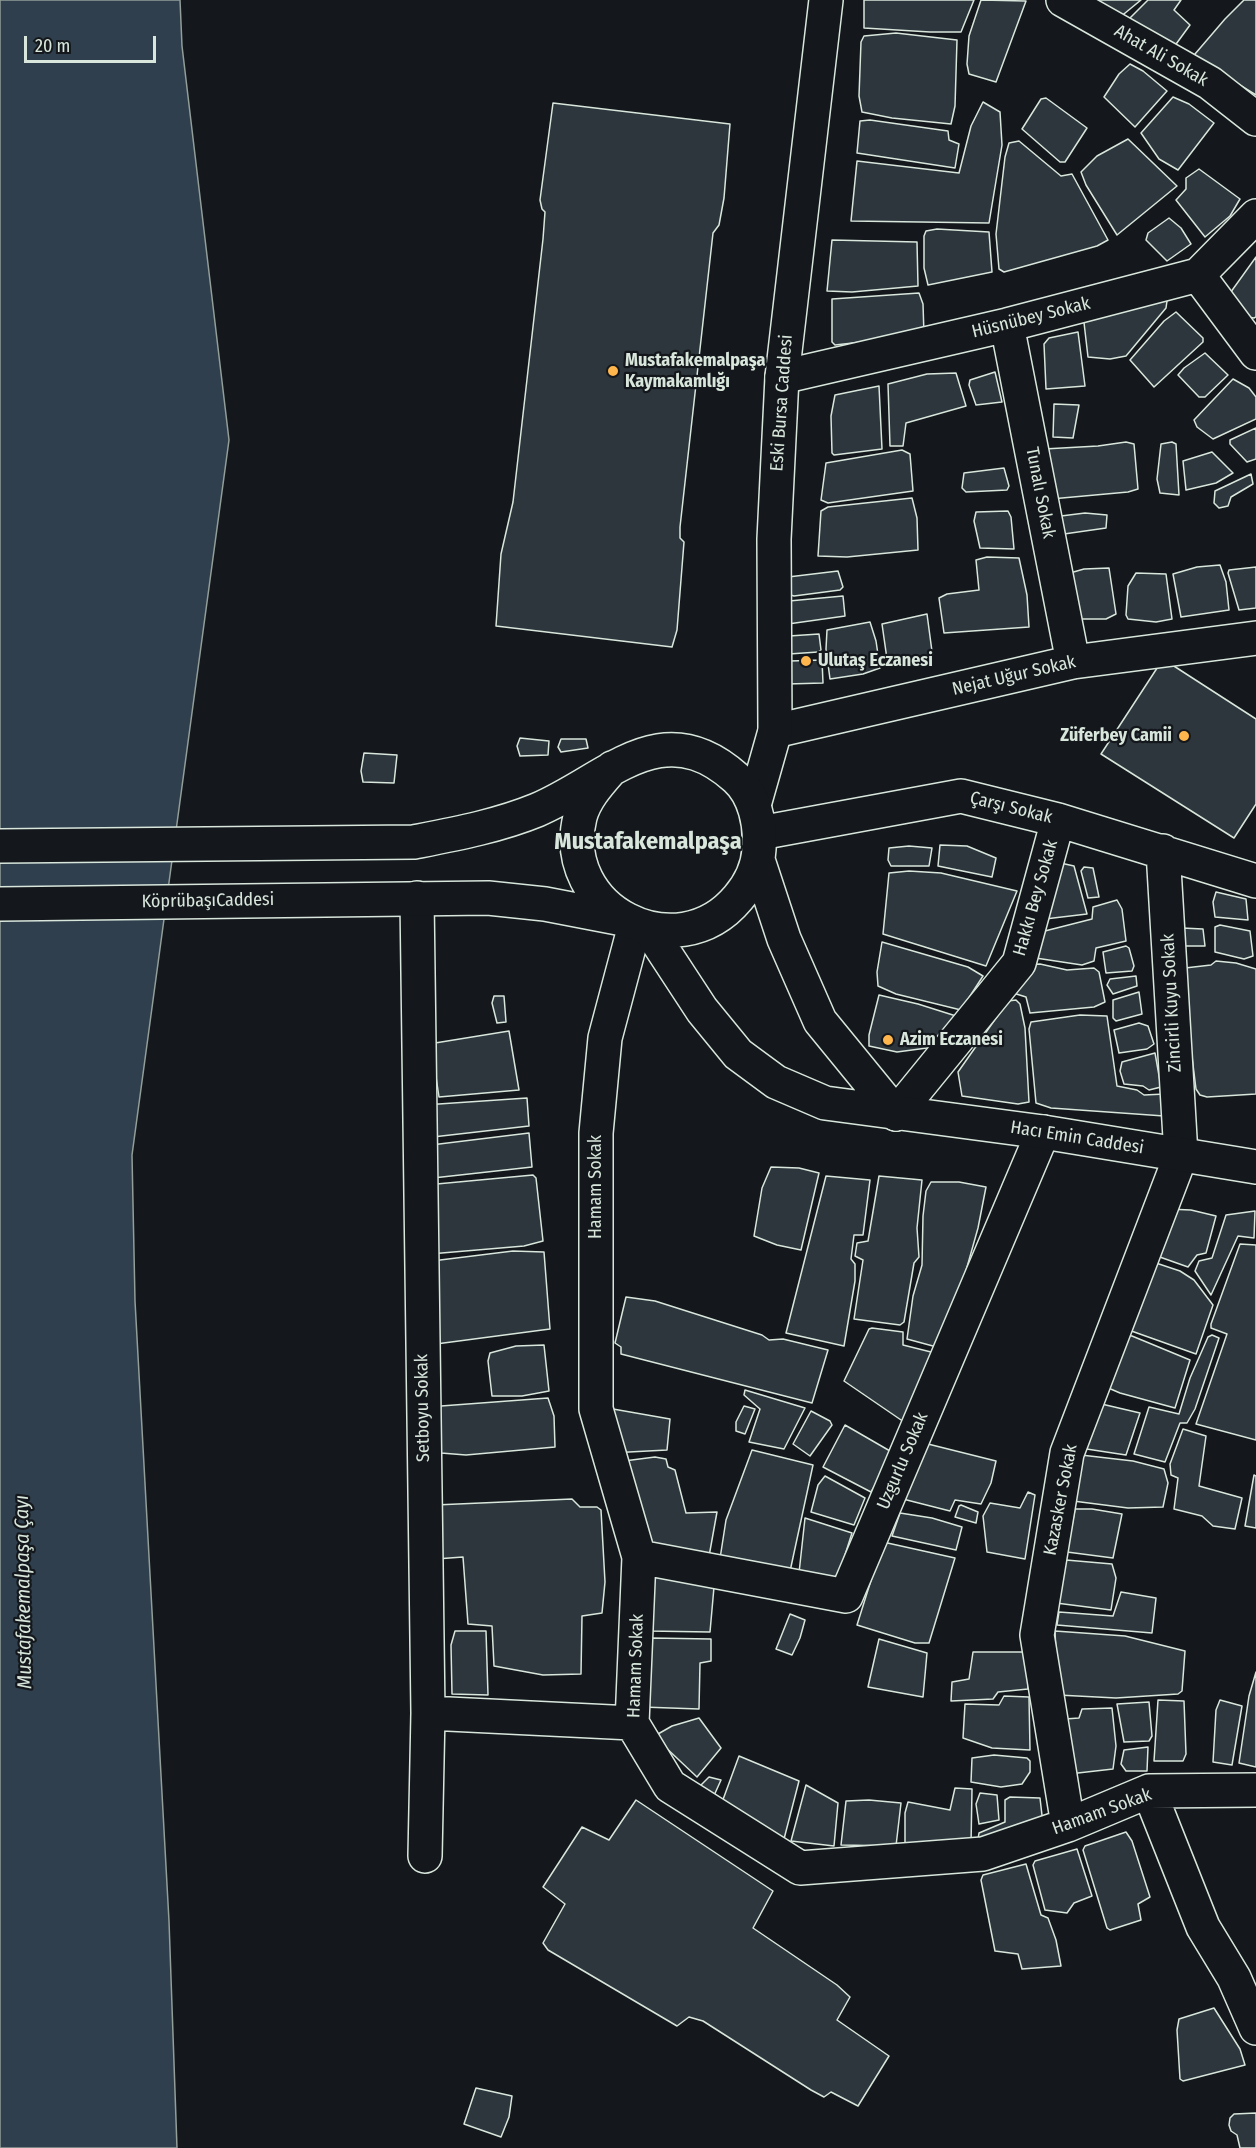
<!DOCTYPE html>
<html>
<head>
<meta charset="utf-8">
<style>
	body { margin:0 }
	#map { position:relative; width:1256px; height:2148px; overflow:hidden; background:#14181c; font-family:"Fira Sans Condensed",sans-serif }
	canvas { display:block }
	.scale { position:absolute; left:24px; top:36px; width:132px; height:27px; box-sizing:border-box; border:3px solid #d8e6dc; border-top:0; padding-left:8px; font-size:18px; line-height:21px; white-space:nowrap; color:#d8e6dc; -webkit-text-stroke:4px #14181c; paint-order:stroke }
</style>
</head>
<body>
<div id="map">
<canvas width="1256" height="2148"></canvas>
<div class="scale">20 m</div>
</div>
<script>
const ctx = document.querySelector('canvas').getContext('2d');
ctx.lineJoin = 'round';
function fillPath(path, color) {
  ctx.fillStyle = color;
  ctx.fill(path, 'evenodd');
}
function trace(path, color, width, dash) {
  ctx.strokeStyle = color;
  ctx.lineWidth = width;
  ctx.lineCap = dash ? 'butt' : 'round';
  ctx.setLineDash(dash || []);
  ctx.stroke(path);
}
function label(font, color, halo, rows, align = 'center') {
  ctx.font = font + ' "Fira Sans Condensed",sans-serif';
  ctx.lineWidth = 4.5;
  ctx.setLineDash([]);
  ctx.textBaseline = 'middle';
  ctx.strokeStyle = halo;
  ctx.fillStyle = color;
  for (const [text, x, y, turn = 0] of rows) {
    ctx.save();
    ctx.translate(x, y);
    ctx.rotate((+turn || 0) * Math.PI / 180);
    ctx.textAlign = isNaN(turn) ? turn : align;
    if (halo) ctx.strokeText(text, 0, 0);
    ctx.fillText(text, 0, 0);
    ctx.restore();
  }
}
const water = new Path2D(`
	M0,0h180l2,46 47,394 -97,715 3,146 34,620 8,227h-177z`);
fillPath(water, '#2f3f4d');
trace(water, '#939e99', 1.5);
const building = new Path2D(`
	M864,0h110l-13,32h-31l-66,-4z
	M981,0l45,1 -30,81 -27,-8 -2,-10 2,-28z
	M1091,0h50l-22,18z
	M1148,0h33l-7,10 16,15 -19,26 -44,-30z
	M1244,0h12v95l-60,-37 -1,-4 30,-35z
	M896,33l61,7 -2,66 -4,18 -59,-6 -30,-6 -3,-16 2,-54 3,-6z
	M1130,64l13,7 24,20 -32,36 -31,-30 15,-23z
	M1173,97l16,7 25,19 -36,47 -19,-11 -18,-26z
	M1046,98l41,30 -22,34h-5l-38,-33 19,-30z
	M983,102l17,10 2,33 -13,78 -138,-2 6,-60 102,12 12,-47z
	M553,103l177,21 -6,74 -5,27 -6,8 -33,294v11l4,4 -7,88 -5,17 -176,-21 5,-72 12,-52 30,-263 2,-27 -3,-3 -2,-9z
	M870,120l78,11 1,9 10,4 -4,24 -98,-15 3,-32z
	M1128,139l49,47 -60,49 -31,-50 -5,-13 16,-16z
	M1019,141l42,35 11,-2 36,66 -11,6 -93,26 -5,-3 -3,-35 9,-77 4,-14z
	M1199,169l41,30 -10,17 -25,21 -29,-37 10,-11v-11z
	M1169,218l12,10 10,16 -24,17 -21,-21 2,-7z
	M937,229l52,3 3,40 -64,13 -4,-17v-32l2,-5z
	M832,240l85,2 1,44 -66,6 -25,-1z
	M1256,257v60l-2,1 -6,-1 -20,-21z
	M919,293l4,11 1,31 -89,10 -3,-3v-43z
	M1136,301h31l-1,7 -40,48 -16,3 -22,-2 -5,-43z
	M1176,312l27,26v4l-49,45 -24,-27 34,-39z
	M1078,332l7,54 -39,3 -2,-45 5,-6z
	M1205,353l23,22 -23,22h-6l-21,-22 6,-7z
	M995,372l7,30 -26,3 -7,-20 1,-5z
	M956,373l10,33 -60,17 -3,23h-13l-2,-62 39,-10z
	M1233,379l16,9 7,9v22l-43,20 -16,-12 -3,-7z
	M879,386l3,63 -48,6 -2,-2 -1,-37 4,-21z
	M1054,404l25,1 -6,33 -20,-1z
	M1256,428v31l-9,3 -17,-18v-4z
	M1126,442l8,2 4,45 -10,3 -77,7 -7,-50 54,-3z
	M1172,442l4,2 3,51 -19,-2 -3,-14 4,-35z
	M902,450l8,4 3,37 -85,12 -7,-3 5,-37z
	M1212,452l21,21 -17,10 -30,7 -3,-29z
	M1004,468l5,18 -2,4 -41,2 -4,-4 2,-15z
	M1251,474l2,10 -22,13 -3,9 -9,2 -5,-5 1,-12z
	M912,498l5,20 1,32 -71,7 -29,-1 3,-45 7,-4z
	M1008,511l3,6 3,32 -34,-1 -6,-27 2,-9z
	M1085,513l22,2 -1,13 -42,6 -4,-12 1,-6z
	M987,557l32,1 8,37 2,32 -85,6 -5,-35 8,-4 32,-4 -3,-30z
	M1220,565l6,17 3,28 -48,7 -8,-43 24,-7z
	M1256,567v41l-17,2 -11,-37 1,-3z
	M1109,568l7,46 -10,5h-33l-3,-46 14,-4z
	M838,571l5,16 -3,3 -46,6 -7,-2 1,-17z
	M1136,573l30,1 6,45 -16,3 -28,-3 -2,-4 2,-29z
	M843,596l2,20 -57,8 1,-23z
	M927,614l6,45 -42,8 -4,-8 -5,-35z
	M870,622l6,19 4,27 -17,6 -33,5 -4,-30 1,-19z
	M819,634l2,16 -3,2 -29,2v-18z
	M1163,659l93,60v85l-22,34 -133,-84z
	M822,660l1,23 -36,1 3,-23z
	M520,738l29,3 -1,14 -28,1 -3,-10z
	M561,739h25l2,9 -27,4 -3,-5z
	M364,753l33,2 -3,28 -31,-1 -2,-11z
	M940,845l27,1 29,12 -4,19 -54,-11z
	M909,846l23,2 -3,18h-38l-3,-6 1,-12z
	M1056,862l18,4 13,48 -42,5z
	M1084,867l9,1 6,29 -11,1 -7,-27z
	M909,871l32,2 76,18 -31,75 -103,-32 6,-61z
	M1216,892l30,7 2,21 -33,-3 -2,-15z
	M1117,900l5,9 4,32 -30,7 -2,13 -12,4 -53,-8 8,-24 55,-14 1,-12z
	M1220,925l30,6 3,25 -9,3 -29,-7v-25z
	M1182,928l21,1 2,17h-23z
	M882,942l86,25 15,9 -22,34 -65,-16 -18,-8 -1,-14z
	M1126,946l3,2 5,18 -2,5 -26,2 -3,-21z
	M1216,961l20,2 20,6v125l-49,3 -7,-2 -4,-6 -14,-113 3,-8 26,-3z
	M1040,964l27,6 27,-2 5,4 6,30 -11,5 -64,6 -4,-16 -16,-5 11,-27z
	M1136,976l1,10 -24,8 -6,-9 3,-6z
	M1139,992l3,22 -26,7 -3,-3v-18z
	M879,995l39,9 38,12 -15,25 -14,7 -30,4 -28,-6v-11z
	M494,996h10l2,26 -9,1 -5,-20z
	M1016,1000l4,4 5,24 4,74 -11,2 -56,-8 -4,-24 50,-71z
	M1080,1015l27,1 10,70 20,4 7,5 21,-1 -1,22 -113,-8 -15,-5 -7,-74 2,-7z
	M1139,1023l9,3 6,18 -7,5 -28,4 -5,-23z
	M509,1031l10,59 -80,7 -7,-47 3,-7z
	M1155,1053l6,34 -12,3 -6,-4 -19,-2 -4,-13 2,-9z
	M527,1098l2,28 -105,12v-33z
	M529,1133l3,34 -108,12 -1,-33z
	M771,1167l28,1 20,5 -18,77 -24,-5 -23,-9 8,-48z
	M533,1175l3,3 7,63 -19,5 -94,8 -4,-69z
	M826,1176l44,4 -7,55h-9l-3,24 4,5v17l-11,65 -58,-13z
	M879,1176l43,4 -5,48 2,29 -5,6 -10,59 -4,3 -46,-6 9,-59 -8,-4 2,-13 11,-2z
	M931,1182h28l27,5 -8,41 -34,121 -37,-10 6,-43 9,-31 1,-49 3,-25z
	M1167,1209l24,1 25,6 -10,37 -9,2 -9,12 -31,-11z
	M1255,1211l-1,27 -16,-2 -27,59 -16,-24 4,-10 13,-3 14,-43z
	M1240,1244l16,1v195l-60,-16 31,-90 -16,-6v-4z
	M513,1251l31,1 6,77 -114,15 -4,-83z
	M1147,1260l33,11 14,9 19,25 -17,49 -73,-26z
	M626,1297l29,4 107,34 7,5 14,-1 45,11 -16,53 -191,-49v-7l-6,-4z
	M872,1328l31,4v13l36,9 -35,68 -60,-41 25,-52z
	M1115,1334l17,2 58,24 -15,48 -55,-15 -21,-9z
	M1212,1335l7,3 -24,71 -8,14h-7l-15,39 -31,-8 15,-47 30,7 11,-36 18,-41z
	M544,1345l5,46 -27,5h-30l-4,-35 2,-8 26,-7z
	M745,1390l60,18 -21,41 -35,-7 11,-33 -16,-14z
	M548,1398l6,18 1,31 -89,8 -25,-2 -3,-37 3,-10z
	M1093,1402l47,11 -14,42 -46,-7z
	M744,1406l11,3 -10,25 -9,-3v-9z
	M613,1409l57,10 -3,31 -57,3z
	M811,1411l19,10 2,4 -22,31 -17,-12z
	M845,1425l45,26 -6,20 -13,21 -48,-25z
	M1183,1429l23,7 -7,50 43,12 -7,31 -22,-3 -11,-10 -28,-7 4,-31 -7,-3 -1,-11z
	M920,1442l76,19 -5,22 -10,21 -26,-4 -5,11 -51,-13z
	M752,1450l61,15 -24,111 -70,-11 7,-45z
	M1081,1455l52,6 31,8 4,14 -5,24 -35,1 -55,-7z
	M655,1457l11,2 2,8 7,3 11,43 31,-1 -9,50 -70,-9 -14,-92z
	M1254,1475l2,1v52l-11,-2z
	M825,1476l40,22 -11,27 -43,-13 7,-27z
	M1028,1492l7,3 -10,64 -38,-7 -4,-36 7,-13 30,5z
	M572,1499l8,8h17l4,3 4,72 -3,31 -20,3 -1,58 -38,1 -49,-9 -2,-40 -24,-2 -5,-67 -27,2 -1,-54z
	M961,1505l17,7 -2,11 -21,-6 4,-11z
	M1075,1509h17l30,5 -9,44 -46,-6z
	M900,1513l32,5 30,9 -6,23 -64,-14z
	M805,1518l47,15 -16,50 -37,-10z
	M883,1542l72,16 -26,85h-14l-58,-18z
	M1066,1560l46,4 4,14 -5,32 -55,-7z
	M653,1576l61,11 -4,45 -62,-1z
	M1121,1592l35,6 -4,35 -95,-8 2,-13 54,4z
	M790,1614l15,6 -5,18 -8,17 -16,-6z
	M455,1631h31l2,64 -36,-1 -1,-49z
	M1055,1631l70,5 60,15 -3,40 -4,3 -62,4 -58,-3z
	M651,1638l60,1v22l-11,2 -1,46 -57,-2z
	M879,1639l48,14 -4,44 -55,-10z
	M973,1652h55v37l-30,3 -5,7 -42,2 1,-19 17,-3z
	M1256,1672v95l-17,-4 10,-67z
	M1004,1696l25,1 1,53 -38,-2 -29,-10 2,-34 34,1z
	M1158,1700l26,1 2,53 -3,7h-29z
	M1220,1700l22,6 -10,59 -19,-3 3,-52z
	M1149,1702l3,34 -3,5 -25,1 -7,-38z
	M1112,1708l4,38 -3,23 -44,5 -4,-55 14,-1 3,-9z
	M699,1718l22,30 -24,29 -35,-33 -4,-10 14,-8z
	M1148,1747l-1,24h-21l-5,-7 3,-14z
	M994,1755l33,3 3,3v11l-8,12 -21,3 -30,-5 1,-24z
	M739,1756l60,25 -15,58 -63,-34z
	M709,1777l12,3 -9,20 -18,-8z
	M806,1785l32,18 -4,43 -43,-5z
	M955,1788l17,1 -1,56h-66v-32l3,-11 42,8z
	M980,1793l17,2 2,25 -20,4 -3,-20z
	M1010,1797l30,1 3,26 -65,15 1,-6 26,-11v-22z
	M636,1800l137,91 -20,37 84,57 13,12 -13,23 52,36 -31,50 -27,-14 -7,5 -13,-7 -108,-69 -14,-4 -12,9 -129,-76 -5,-7 22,-39 -22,-17 39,-60 27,13z
	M869,1800l32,3 -5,43 -55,-1 5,-44z
	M1126,1832l6,9 18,56 -12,7 3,16 -31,10 -3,-2 -24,-78 2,-4z
	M1077,1849l15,47 -18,7 -7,10 -22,-3 -12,-45 2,-4z
	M1026,1864l15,51 7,3 8,22 5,26 -39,3 -4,-15 -23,-3 -14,-71 2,-5z
	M1214,2008l26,41 5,16 -62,16 -3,-2 -3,-49 2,-11z
	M476,2088l36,8 -3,21 -8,20 -37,-13z
	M1256,2113v35h-16l-3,-13 -6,-4 -2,-6 1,-7 4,-4z`);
fillPath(building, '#2c363c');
trace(building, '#d8e6dc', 1.5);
const minor = new Path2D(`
	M1063,0l147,83 46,36
	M1198,275l58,78
	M1007,325l66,337
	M782,377l225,-52 191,-50 58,-59
	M775,731l298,-69 183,-24
	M760,833l201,-37 97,24 198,61
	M417,898l11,815 204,10
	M635,925l-30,113 -9,95v276l43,148 -7,166 38,63 130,82 183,-14 85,-29 81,-34 107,-1
	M896,1114l123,-151 39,-143
	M639,1557l207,39 197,-464
	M1149,1791l54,136 31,51 22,50
	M1068,1825l-31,-190 30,-182 114,-298 -18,-304
	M425,1856l3,-143`);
const tertiary = new Path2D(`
	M754,805l21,-74 -1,-192 8,-162 44,-377`);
const secondary = new Path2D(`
	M0,846l414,-4c41,-8 84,-16 123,-32 71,-30 124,-99 199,-32 19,17 25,47 23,71 -1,18 -9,35 -21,49 -61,73 -181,12 -158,-81 5,-19 19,-34 32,-49
	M758,860l26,79 36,82 76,93
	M0,904l488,-6 57,6 78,15
	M649,929l53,81 36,44 38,28 49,21 218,29 213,35`);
trace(minor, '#d8e6dc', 36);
trace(tertiary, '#d8e6dc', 36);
trace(secondary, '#d8e6dc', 36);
trace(minor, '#14181c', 33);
trace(tertiary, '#14181c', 33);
trace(secondary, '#14181c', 33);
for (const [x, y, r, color] of [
	[613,371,6,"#ffb74d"],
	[806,661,6,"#ffb74d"],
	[1184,736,6,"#ffb74d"],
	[888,1040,6,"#ffb74d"]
]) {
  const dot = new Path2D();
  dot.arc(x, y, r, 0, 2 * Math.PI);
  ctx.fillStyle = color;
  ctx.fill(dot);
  trace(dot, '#14181c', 2);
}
label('18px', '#d8e6dc', '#14181c', [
	["Ahat Ali Sokak",1161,56,30],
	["Hüsnübey Sokak",1031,318,-14],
	["Eski Bursa Caddesi",782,403,-86],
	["Tunalı Sokak",1040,493,79],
	["Nejat Uğur Sokak",1014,676,-13],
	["Çarşı Sokak",1011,808,14],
	["Hakkı Bey Sokak",1036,898,-74],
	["KöprübaşıCaddesi",208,901,-1],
	["Zincirli Kuyu Sokak",1172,1003,-93],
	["Hacı Emin Caddesi",1077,1138,9],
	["Hamam Sokak",596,1187,-90],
	["Setboyu Sokak",423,1408,-91],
	["Uzgurlu Sokak",903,1461,-67],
	["Kazasker Sokak",1061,1500,-79],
	["Hamam Sokak",636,1666,-88],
	["Hamam Sokak",1102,1812,-20]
]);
label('bold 18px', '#d8e6dc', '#14181c', [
	["Mustafakemalpaşa",625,361],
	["Kaymakamlığı",625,382],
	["Ulutaş Eczanesi",818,661],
	["Züferbey Camii",1172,736,"right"],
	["Azim Eczanesi",900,1040]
], 'left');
label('italic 20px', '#d8e6dc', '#14181c', [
	["Mustafakemalpaşa Çayı",24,1592,-91]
]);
label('bold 24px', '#d8e6dc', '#14181c', [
	["Mustafakemalpaşa",648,842]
]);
</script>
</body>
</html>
